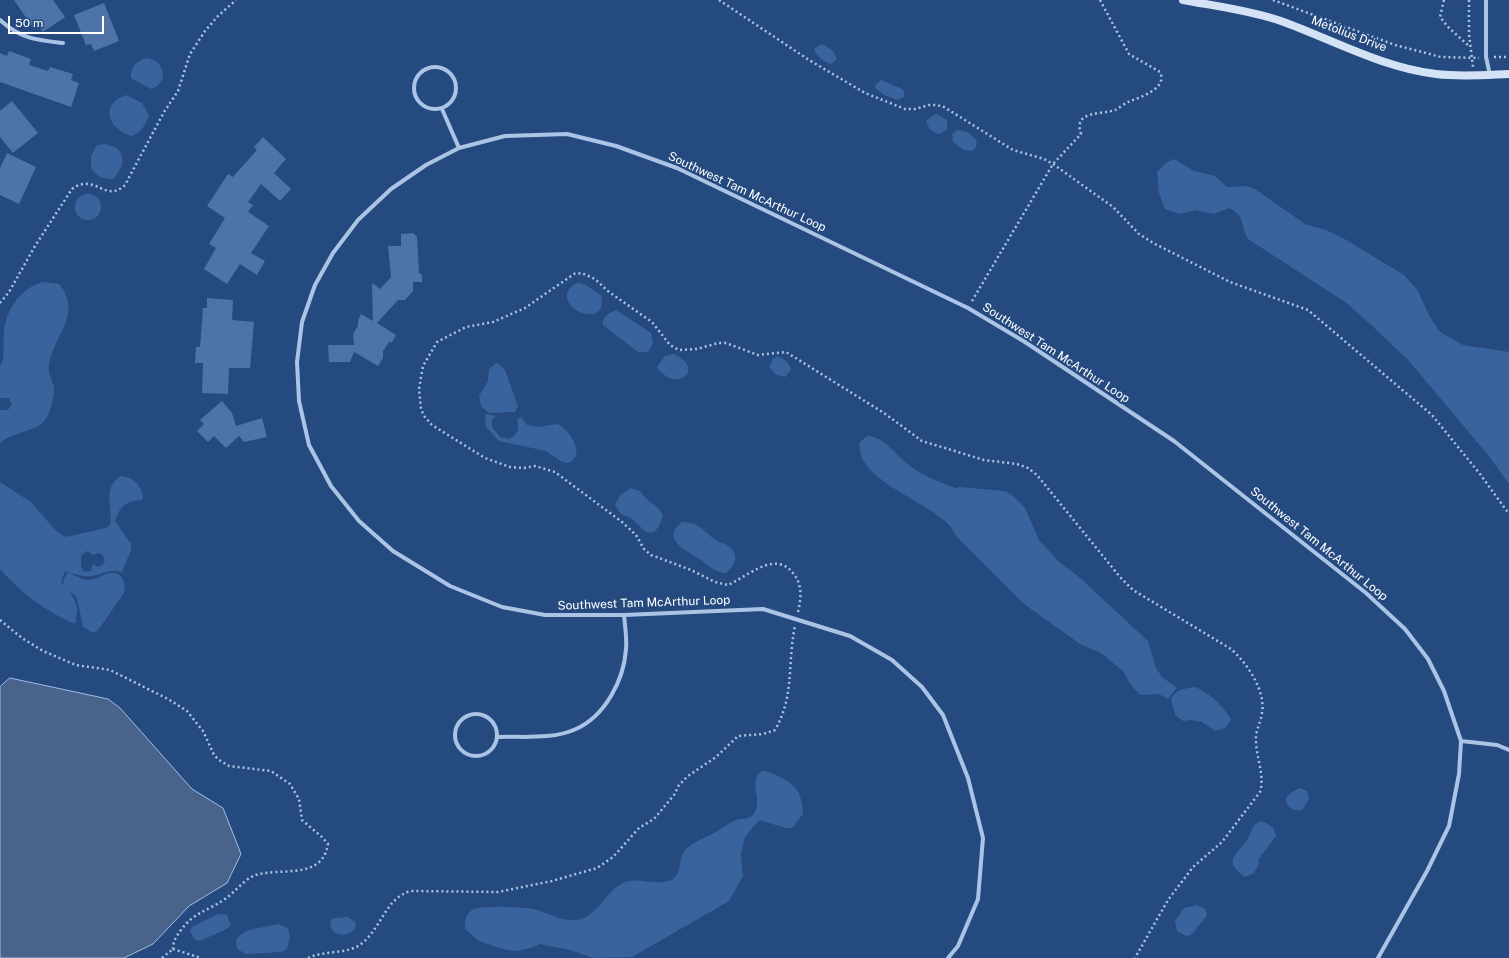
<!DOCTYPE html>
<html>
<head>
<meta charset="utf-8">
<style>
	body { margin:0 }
	#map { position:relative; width:1509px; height:958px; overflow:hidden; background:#254a7f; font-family:"Public Sans",sans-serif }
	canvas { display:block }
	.scale { position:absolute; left:8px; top:16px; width:96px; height:18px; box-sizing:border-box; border:2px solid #fff; border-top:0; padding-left:5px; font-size:12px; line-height:14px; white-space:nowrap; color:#fff; -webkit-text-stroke:3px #254a7f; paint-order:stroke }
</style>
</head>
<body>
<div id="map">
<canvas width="1509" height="958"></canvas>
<div class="scale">50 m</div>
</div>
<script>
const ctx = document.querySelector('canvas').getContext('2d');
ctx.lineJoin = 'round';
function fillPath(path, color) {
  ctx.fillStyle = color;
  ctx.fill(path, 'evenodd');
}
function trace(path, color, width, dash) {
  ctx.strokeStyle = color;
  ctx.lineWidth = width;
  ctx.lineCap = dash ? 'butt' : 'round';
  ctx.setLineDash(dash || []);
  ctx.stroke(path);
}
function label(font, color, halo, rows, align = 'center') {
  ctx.font = font + ' "Public Sans",sans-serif';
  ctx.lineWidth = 3.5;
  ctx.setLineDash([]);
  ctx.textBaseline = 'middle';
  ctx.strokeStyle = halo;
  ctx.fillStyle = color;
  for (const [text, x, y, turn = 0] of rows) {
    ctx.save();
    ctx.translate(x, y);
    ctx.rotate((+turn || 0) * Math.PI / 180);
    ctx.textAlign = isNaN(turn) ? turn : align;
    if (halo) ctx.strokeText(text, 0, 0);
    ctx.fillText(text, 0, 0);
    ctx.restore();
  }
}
fillPath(new Path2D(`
	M822,44l11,7 4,8 -3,3 -4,2 -9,-5 -7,-8 1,-3z
	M146,58c19,2 24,25 5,31l-20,-11c-1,-11 6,-17 15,-20z
	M881,80l21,9 2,2v6l-6,3 -14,-5 -9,-7 1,-4z
	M126,95l16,8 7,12c-3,10 -8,17 -17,21 -24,-6 -33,-32 -6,-41z
	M936,114l11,6v9l-7,5c-8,-1 -12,-6 -14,-14z
	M958,130c11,0 27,12 14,21l-8,-1 -11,-8 -1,-8z
	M105,144l12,4c10,12 5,20 -4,31 -10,0 -16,-2 -22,-11v-12l6,-11z
	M1174,159l20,12 21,5 12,11 20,-1 8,3 50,35 21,6 17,8 61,37 13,14 13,28 10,15 23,13 46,7v132l-21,-29 -79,-94 -26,-25 -35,-32 -100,-65c-8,-14 -2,-23 -19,-31l-15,6 -18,-4 -17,4 -14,-5 -6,-16 -2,-21 10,-10z
	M75 207a13 13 0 1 1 26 0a13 13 0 1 1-26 0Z
	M43,282l16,2c25,31 -7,52 -10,83 -1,7 3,13 5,20 1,6 -3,24 -7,30 -9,16 -34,14 -47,26v-33h8l4,-6 -3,-6h-9c0,-10 0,-22 0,-31 1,-4 3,-6 3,-9 1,-10 0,-19 1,-29 4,-22 17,-41 39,-47z
	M579,283l7,2 15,10c8,36 -45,14 -32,-5 3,-5 5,-6 10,-7z
	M616,310l35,23 2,10 -5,9h-10l-35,-27c-1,-9 5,-11 13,-15z
	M673,354c34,13 4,42 -16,13l8,-11z
	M778,356c7,4 11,6 13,14l-6,7 -8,-2 -8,-8 4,-8z
	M496,363l3,1 6,6 13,36 -3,6 -26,1 -8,-7 -2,-10 9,-15 1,-12z
	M485,414l11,2 -4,4v7l8,10 8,2c11,-4 11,-10 9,-20l4,-2 6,8 11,2 20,-3c10,6 21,21 18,32l-5,6 -4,1 -5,-1 -16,-11 -47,-10 -13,-14z
	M867,436c17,0 29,20 42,29 14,11 30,17 47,23l4,-1 44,4 7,3 14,14 14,32 19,21 22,17 68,63 8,27 6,9 15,11 -9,11 -9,-5 -19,1 -10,-11 -6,-12 -23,-19 -21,-9 -56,-40 -69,-69c-6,-25 -78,-45 -93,-77 -2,-5 -2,-11 -3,-15z
	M120,476c12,1 21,8 23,20l-1,4c-16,1 -22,6 -27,21l16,23v6l-9,22c-18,-3 -16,2 -31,4 -9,1 -18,-2 -26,-5l-4,11 4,4 -2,-5 4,-8c8,1 13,7 21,7 12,0 24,-15 34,-2 3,5 3,10 2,15l-25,36 -5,4 -11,-6 -6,-29 -7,-7c7,15 9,14 5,33 -30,-13 -53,-30 -75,-55v-87l31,20 25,29 10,6 40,-9 4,-3c4,-19 -9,-34 10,-49zM86,551l8,4 4,-2 4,1 3,6 -2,5 -5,2 -5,-3 -2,7 -7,1 -3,-5v-11z
	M631,488l9,3c6,11 19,14 23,25 -3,8 -6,19 -17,16l-15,-14 -10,-4 -6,-9 5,-10z
	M682,522c15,-1 21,8 32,17 3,3 7,3 11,5 15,8 12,20 1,29 -10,0 -17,-7 -25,-13 -12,-8 -42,-21 -19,-38z
	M1195,687c15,6 28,19 36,32l-6,9 -10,3 -13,-9 -11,-2 -8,1 -8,-6 -4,-16c6,-11 13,-10 24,-12z
	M762,771c9,0 30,11 35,19 4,7 6,16 6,24l-11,14h-6l-27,-8 -14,17 -4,17 2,22 -14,25 -97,56 -39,1 -23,-8 -30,-6 -9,4 -15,3 -14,-2 -23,-8 -14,-12c-1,-7 1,-15 7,-19 9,-5 50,-3 61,-1 14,3 29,13 44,11 20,-3 27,-26 44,-36 16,-9 34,3 50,-4 12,-5 6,-22 15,-31 8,-7 16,-10 26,-15 8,-4 15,-10 24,-14 5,-2 12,0 17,-5 12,-14 -7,-33 9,-44z
	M1300,788l7,3 2,8 -6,10 -5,2c-8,-3 -12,-4 -12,-13l6,-6z
	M1259,822h5l9,5 3,9 -18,24 1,4 -5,9 -9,4c-25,-18 -6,-22 4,-40 3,-6 3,-12 10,-15z
	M1197,905l8,4 2,4 -1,4 -15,18 -5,1 -9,-5 -2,-10 9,-13z
	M218,914l9,1 4,11 -8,5 -24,10 -5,-2 -4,-8 2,-4z
	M348,917l8,6c-1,18 -31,14 -25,-3l4,-2z
	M278,924l10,4 2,10 -3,11 -5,3 -36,2 -9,-5 -1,-8c6,-14 29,-13 42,-17z`), '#39639c');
const water = new Path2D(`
	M10,678l98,21 12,9 72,81 31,19 18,46 -14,29 -38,23 -36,38 -29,14h-124v-271z`);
fillPath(water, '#49638a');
trace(water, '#9fbee7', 1);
fillPath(new Path2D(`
	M14,0h39l12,17 -22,15 -5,-6 -4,3z
	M104,3l15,38 -25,10 -3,-7 -5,1 -12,-30z
	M9,51l22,8 -2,6 19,6 2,-4 23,7 -2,6 8,3 -8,24 -71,-25v-29l7,3z
	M12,101l26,32 -25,20 -13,-16v-26z
	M263,137l23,22 -12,14 17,16 -11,12 -19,-17 -13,18 5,3 -5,7 21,14 -18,27 14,8 -8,14 -17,-11 -13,20 -23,-15 12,-21 -7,-4 16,-26 -18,-12 21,-32 5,3 24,-27 -3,-3z
	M7,153l29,14 -17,37 -19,-9v-27z
	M413,233l4,4 2,36 3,2v7h-9v9l-8,9h-7l-21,23 19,12 -4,7h-3l-6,9v7l-5,8 -24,-14 -4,10h-21l-1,-17h26l-1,-11 5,-8v-5l3,-7 12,7 -1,-38 8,6 11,-12 -3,-31h13v-12z
	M207,298l26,2 -1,20 22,2 -4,46h-21l-1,26 -26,-1 1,-30h-8l1,-16h4l3,-39h4z
	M222,401l10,12 4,13 26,-8 5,19 -23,5 -5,-6 -13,12 -12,-12 -6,6 -11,-11 7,-7 -4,-4z`), '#4d73a8');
trace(new Path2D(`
	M719,0l90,60 56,33 40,16h10l14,-4h8l7,2 69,43 31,9 9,5 60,43 26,27 16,10 75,38 78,28 124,105 48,59 29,40
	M1273,0l122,45 46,12 38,1
	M1444,0l-4,17 8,10 22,20
	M1469,0v34l4,33
	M1494,57h15
	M972,301l81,-137 28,-30c-8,-24 20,-19 34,-24 4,-2 9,-6 13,-8 12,-5 40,-13 32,-30l-31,-18 -29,-54
	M0,303l9,-11 26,-46 37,-57c23,-17 33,15 53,-4l39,-73 14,-21 12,-37 15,-23 13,-15 18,-16
	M798,612c3,-14 5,-27 -5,-39 -18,-23 -45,3 -65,12l-13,-3 -24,-12 -40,-15 -7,-6 -8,-14 -14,-13 -67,-50 -20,-6 -11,2 -14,-1 -25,-9 -53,-33 -8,-9 -3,-7 -2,-20 4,-23 14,-24 29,-15 27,-5 32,-14 49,-34 8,-1 13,6 14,13 43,30 18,23 9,5 18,-1 21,-6h8l32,12 28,-3 98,61 38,28 62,19 33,4 11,4 9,7 83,102 13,13 98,59c16,14 35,42 31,64 -1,9 -7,19 -6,27 0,18 9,34 4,52l-38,50 -29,25 -25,33 -33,58
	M0,620l22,18 21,13 33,14 34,5 58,29 19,12 16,20 11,24 5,5 10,6 42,5 19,13 9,15 3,21 20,17 6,7c-6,38 -51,22 -75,32 -10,5 -19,17 -28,23 -17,12 -31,13 -44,31 -5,7 -8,11 -8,19
	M173,949l28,9
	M162,958l11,-9
	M308,958c16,-8 38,-3 53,-14 21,-16 24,-46 50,-53l87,1 54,-11 45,-13 16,-11 26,-29 15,-9 20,-24 5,-10 9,-9 28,-19 22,-21 25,-2 12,-4c20,-35 12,-66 20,-104`), '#abc4e6', 2.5, [2, 3]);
trace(new Path2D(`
	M1486,0v57l4,18
	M0,20c21,19 36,20 63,23
	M414 88a21 21 0 1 1 42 0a21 21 0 1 1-42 0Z
	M442,109l17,39
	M455 735a21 21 0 1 1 42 0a21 21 0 1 1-42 0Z
	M497,737c25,-1 55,3 79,-8 29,-13 48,-49 50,-80 1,-11 -1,-23 -2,-34
	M1461,741l36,4 12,5
	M948,958l10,-12 20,-47 5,-61 -15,-60 -25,-63 -21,-28 -30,-27 -42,-24 -87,-27 -139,6h-79l-43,-8 -52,-21 -57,-35 -34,-30 -28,-35 -22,-41 -10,-44 -2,-39 5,-40 13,-37 18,-32 25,-33 33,-31 35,-24 33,-17 46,-12 62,-2 49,12 61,22 291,140 57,34 149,99 192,152 39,36 23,30 16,32 17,50 -2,33 -10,52 -22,45 -49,87`), '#abc4e6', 4);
trace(new Path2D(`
	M1183,0c32,6 66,10 98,21 50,18 102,47 155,53 24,3 49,1 73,0`), '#d4e2f5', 8);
label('12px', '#fff', '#254a7f', [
	["Metolius Drive",1349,34,21],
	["Southwest Tam McArthur Loop",747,192,25],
	["Southwest Tam McArthur Loop",1056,353,33],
	["Southwest Tam McArthur Loop",1319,544,39],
	["Southwest Tam McArthur Loop",644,603,-2]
]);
</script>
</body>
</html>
